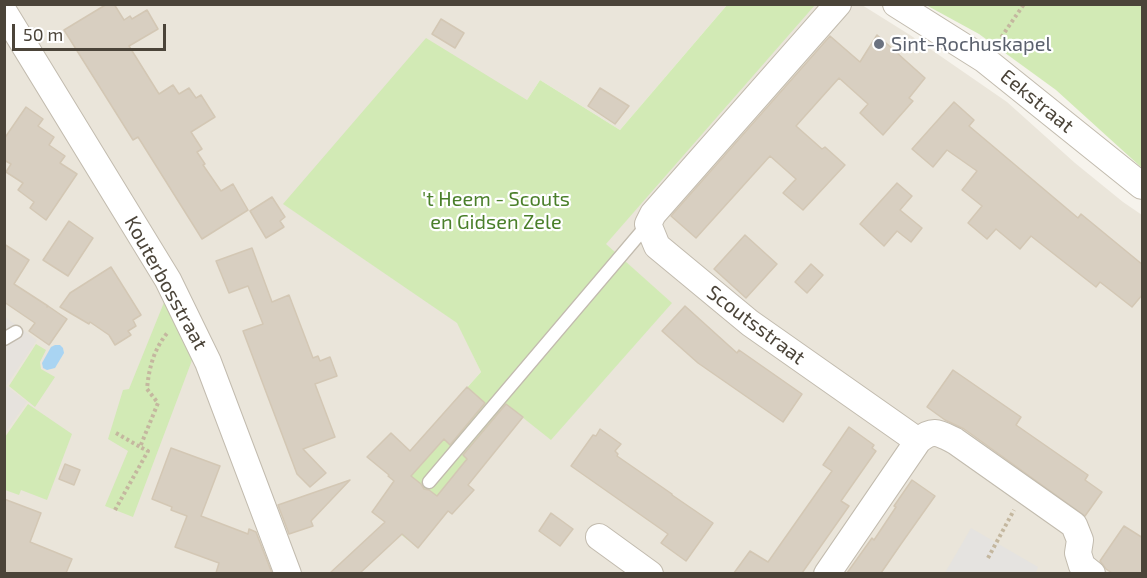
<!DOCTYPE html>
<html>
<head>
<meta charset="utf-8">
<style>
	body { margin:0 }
	#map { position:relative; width:1147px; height:578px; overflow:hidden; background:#f6f3ec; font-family:"Exo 2",sans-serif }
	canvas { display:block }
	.frame { position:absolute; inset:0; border:6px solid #4b4439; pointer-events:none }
	.scale { position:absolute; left:12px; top:24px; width:154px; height:27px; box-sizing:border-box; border:3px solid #4b4439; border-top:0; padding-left:8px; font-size:18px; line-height:21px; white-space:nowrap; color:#4b4439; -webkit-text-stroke:4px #fff; paint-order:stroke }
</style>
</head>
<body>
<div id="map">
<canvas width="1147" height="578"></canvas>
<div class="frame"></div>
<div class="scale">50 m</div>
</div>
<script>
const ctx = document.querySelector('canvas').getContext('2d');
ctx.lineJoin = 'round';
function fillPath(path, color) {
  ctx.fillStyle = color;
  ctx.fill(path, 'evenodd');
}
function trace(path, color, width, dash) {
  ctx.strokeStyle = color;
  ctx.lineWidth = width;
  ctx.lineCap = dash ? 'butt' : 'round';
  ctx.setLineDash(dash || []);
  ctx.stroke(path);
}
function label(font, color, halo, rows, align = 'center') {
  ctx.font = font + ' "Exo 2",sans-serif';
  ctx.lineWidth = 4.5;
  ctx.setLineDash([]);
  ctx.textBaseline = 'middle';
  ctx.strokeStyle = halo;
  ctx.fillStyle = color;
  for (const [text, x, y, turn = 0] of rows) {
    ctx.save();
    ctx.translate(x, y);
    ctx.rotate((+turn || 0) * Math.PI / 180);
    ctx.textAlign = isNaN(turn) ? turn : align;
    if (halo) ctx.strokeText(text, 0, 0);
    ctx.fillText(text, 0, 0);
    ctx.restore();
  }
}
fillPath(new Path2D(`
	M4,5h723l-107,125 -80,-50 -13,20 -243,104 174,119 23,49 -93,104 6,5 -22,30 46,37 105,-131 28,22 120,-136 -66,-59 209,-239h48l48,30 97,67 68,61 48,39 19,13v358h-1137z`), '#eae5da');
fillPath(new Path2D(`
	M5,317l32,23 -31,46 21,16 -22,31z`), '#e6e2dd');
fillPath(new Path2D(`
	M727,5h88l-209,239 66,59 -121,137 -29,-23 -104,131 -46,-36 22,-31 -6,-5 93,-104 -24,-49 -174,-119 143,-166 101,62 13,-20 80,50z
	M926,5h216v163l-86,-78 -77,-56z
	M167,295l27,60 -61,162 -28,-11 23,-55 -20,-12 15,-49 6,-1z
	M36,344l10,6 -6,12 1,7 14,8 -20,30 -26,-21z
	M28,404l44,30 -25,66 -26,-10 -2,5 -14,-5v-53z`), '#d2eab5');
fillPath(new Path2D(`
	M971,528l67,39 -2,6h-91z`), '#e5e3e0');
fillPath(new Path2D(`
	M55,345h5l3,3 1,5 -9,15 -8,2 -4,-2 -1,-5 9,-16z`), '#a9d4f2');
const building = new Path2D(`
	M107,4h7l10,16 6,-4 2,3 15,-9 11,19 -29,17 30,48 14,-9 6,9 10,-6 7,10 5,-3 14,22 -24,15 11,17 -5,3 8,12 -2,1 18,26 12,-7 15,26 -46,29 -64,-102 -5,3 -69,-110z
	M441,19l23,14 -9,15 -23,-14z
	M877,35l48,43 -16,20 4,3 -30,34 -23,-22 8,-9 -29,-26 -43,48 26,23 3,-2 20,18 -42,45 -20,-17 13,-14 -26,-23 -74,82 -25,-22 159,-180 30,26z
	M600,88l29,18 -14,18 -27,-18z
	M954,102l20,18 -5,6 109,92 3,-4 62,51v29l-11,13 -32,-25 -4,5 -65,-51 -11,13 -24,-20 -9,10 -19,-16 14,-17 -20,-16 15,-19 -30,-21 -14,17 -21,-18z
	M26,107l17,12 -5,7 16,11 -5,8 16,11 -5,7 17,11 -31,46 -16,-12 4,-6 -16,-12 5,-7 -17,-11 5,-8 -7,-4v-21z
	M897,183l15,13 -12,14 22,18 -11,14 -14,-11 -13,15 -24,-22z
	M272,197l13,20 -5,4 4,6 -18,11 -16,-27z
	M69,221l24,17 -25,38 -25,-16z
	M745,235l32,29 -31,34 -32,-29z
	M4,244l25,16 -15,24 34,22 -1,1 1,-1 19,13 -18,26 -20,-14 6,-8 -31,-21z
	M252,248l20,54 17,-7 24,63 5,-2 2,5 10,-4 7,19 -22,8 20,53 -32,12 23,24 -16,14 -13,-13 -54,-143 20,-7 -15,-38 -19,7 -13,-32z
	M811,264l12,11 -16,18 -12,-11z
	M111,267l30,48 -8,5 3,6 -8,5 3,4 -16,10 -6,-10 -19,-13 -1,2 -29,-17 10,-14z
	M685,306l52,47 2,-3 63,44 -19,28 -85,-59 -36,-32z
	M953,370l68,47 -5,8 72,50 -3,5 17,12 -17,24 -121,-87 -19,-9 -18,-13z
	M467,387l18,16 -35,42 -6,-6 -33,37 10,8 3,5 5,1 8,6 30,-37 -4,-4 43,-51 17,13 -55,68 6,5 -22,24 -4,-3 -30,37 -16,-14 -42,39h-30l55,-51 -13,-10 22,-31 -6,-5 1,-1 -22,-18 24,-24 19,18z
	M849,427l25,18 -2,3 4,3 -35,50 8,5 -47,67h-68l16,-22 18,11 64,-91 -9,-6z
	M600,429l21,15 -6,7 3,3 -1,2 55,38v1l41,28 -27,38 -25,-18 7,-9 -97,-68 22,-31 3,1z
	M171,448l49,18 -19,50 47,18 1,-5 7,3 16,41h-56l3,-10 -44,-16 12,-31 -16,-6 1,-3 -20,-8z
	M65,464l15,6 -6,15 -15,-6z
	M350,480l-39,41 2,5 -24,8 -11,-29z
	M912,480l23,16 -34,48 -20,29h-34l25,-35 2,2 22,-33 -2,-1z
	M4,499l37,14 -11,29 42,17 -6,14h-62z
	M551,513l22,16 -13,17 -21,-15z
	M1124,526l19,12v35h-31l-6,-4 -6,-8z`);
fillPath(building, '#d8cfc1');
trace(building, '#d3c7b4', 1.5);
const lane = new Path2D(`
	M4,339l12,-7
	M429,482l219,-258`);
const street = new Path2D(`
	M838,4l-185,210 -5,10 9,22 93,77 168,118c15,-13 21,-8 37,0l119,84 6,15 -2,13 4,13 10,8
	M896,4l89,56 157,126
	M4,12l164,268 40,82 80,212
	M599,537l51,37
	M827,574l91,-133`);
trace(lane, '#c2bbae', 15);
trace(street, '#c2bbae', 28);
trace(new Path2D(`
	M998,42l26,-38
	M116,433l24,14 18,-44 -11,-14c2,-22 7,-40 21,-57
	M115,510l33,-59 -8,-4
	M988,558l26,-48`), '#c4b79f', 4, [3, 3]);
trace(lane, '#fff', 12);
trace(street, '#fff', 26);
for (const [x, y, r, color] of [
	[879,44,6,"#6b7280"]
]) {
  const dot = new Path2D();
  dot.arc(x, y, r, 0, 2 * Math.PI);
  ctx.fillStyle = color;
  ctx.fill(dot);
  trace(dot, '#fff', 2);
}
label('20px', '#5b616d', '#fff', [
	["Sint-Rochuskapel",891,44]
], 'left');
label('20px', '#4b4439', '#fff', [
	["Eekstraat",1037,101,39],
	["Kouterbosstraat",166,283,61],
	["Scoutsstraat",756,325,37]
]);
label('20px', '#4a7f2a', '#fff', [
	["'t Heem - Scouts",496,199],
	["en Gidsen Zele",496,222]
]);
</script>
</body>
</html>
